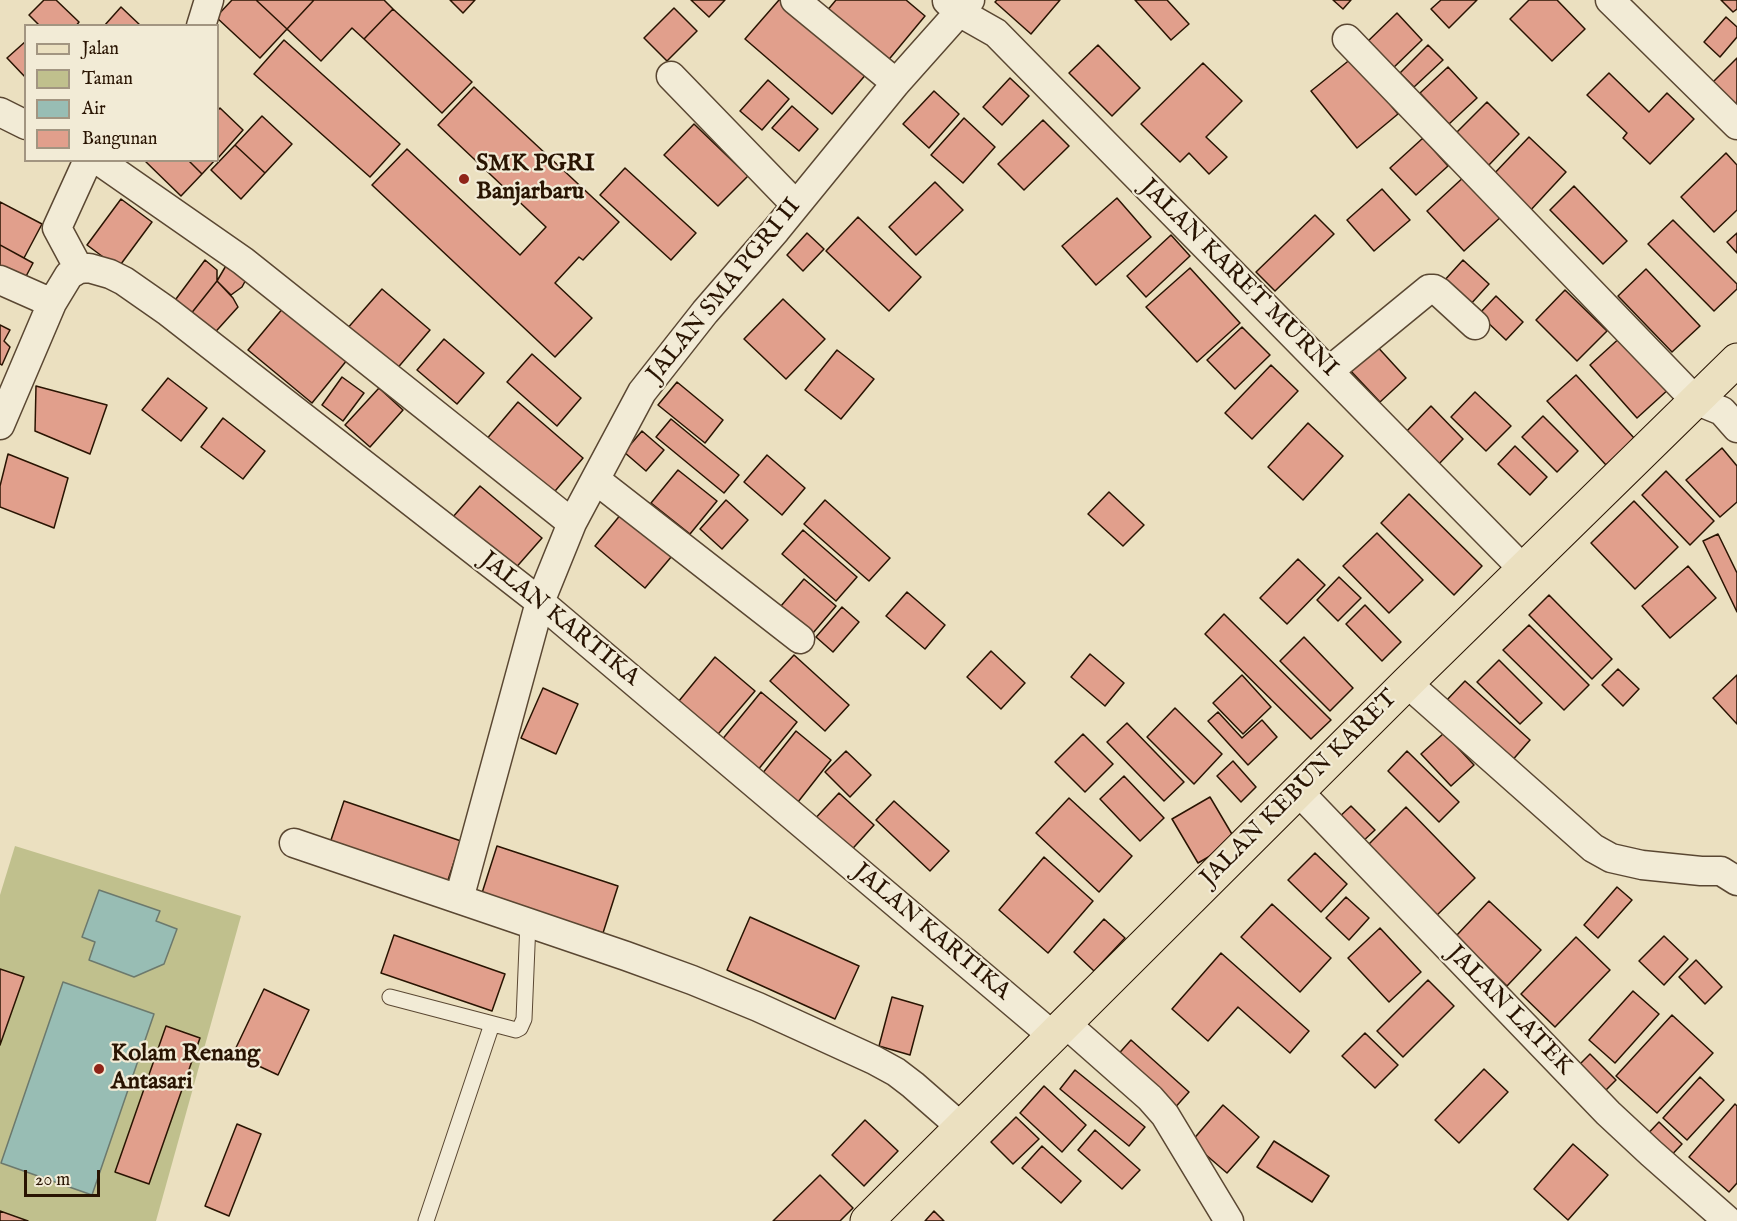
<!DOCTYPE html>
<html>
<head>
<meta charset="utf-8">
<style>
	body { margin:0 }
	#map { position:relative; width:1737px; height:1221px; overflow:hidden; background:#ebe0c0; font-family:"IM FELL English",serif }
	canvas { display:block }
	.legend { position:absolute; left:24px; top:24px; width:195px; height:138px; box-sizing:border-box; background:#f2ebd6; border:2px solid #a29581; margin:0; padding:8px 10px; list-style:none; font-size:18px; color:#291402 }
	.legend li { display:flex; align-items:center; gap:12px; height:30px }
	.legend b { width:30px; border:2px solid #a29581 }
	.scale { position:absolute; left:24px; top:1170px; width:76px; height:27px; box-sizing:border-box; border:3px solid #291402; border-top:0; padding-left:8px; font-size:18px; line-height:21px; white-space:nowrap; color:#291402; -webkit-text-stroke:4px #f2ebd6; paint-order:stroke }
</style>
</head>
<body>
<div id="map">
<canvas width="1737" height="1221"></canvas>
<ul class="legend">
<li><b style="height:8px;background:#ebe0c0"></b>Jalan</li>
<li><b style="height:16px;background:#c0c08d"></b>Taman</li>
<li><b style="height:16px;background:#98bdb4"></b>Air</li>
<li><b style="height:16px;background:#e19f8c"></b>Bangunan</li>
</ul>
<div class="scale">20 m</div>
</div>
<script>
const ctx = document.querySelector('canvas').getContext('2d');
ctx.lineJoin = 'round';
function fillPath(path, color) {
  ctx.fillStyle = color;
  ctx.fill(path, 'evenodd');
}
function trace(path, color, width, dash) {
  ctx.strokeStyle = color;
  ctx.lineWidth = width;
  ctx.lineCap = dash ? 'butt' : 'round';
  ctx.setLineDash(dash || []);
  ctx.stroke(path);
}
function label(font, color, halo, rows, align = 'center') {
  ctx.font = font + ' "IM FELL English",serif';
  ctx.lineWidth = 4.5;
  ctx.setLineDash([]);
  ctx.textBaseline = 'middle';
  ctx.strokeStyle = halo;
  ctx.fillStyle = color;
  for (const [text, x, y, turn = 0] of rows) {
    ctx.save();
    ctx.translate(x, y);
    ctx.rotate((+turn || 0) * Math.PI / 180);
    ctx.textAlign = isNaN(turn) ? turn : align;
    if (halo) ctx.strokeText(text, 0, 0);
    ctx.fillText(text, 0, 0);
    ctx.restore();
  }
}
fillPath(new Path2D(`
	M15,846l226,70 -85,305h-156v-326z`), '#c0c08d');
const water = new Path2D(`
	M99,890l61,21 -4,10 21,8 -13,35 -30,13 -45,-17 6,-18 -13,-5z
	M63,982l91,32 -62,181 -91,-32z`);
fillPath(water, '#98bdb4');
trace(water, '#6c796d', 1.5);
const building = new Path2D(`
	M44,0h12l23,22 -3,4h-36l-11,-11z
	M232,0h24l31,29 -27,29 -44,-41z
	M256,0h58l-27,29z
	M314,0h70l9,9 -29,30 -12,-11 -31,33 -34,-32z
	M450,0h25l-12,13z
	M691,0h34l-16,17z
	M779,0h6l83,72 -36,42 -87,-75z
	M836,0h70l19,16 -39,47 -60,-51z
	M997,0h63l-29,34 -36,-32z
	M1135,0h32l22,24 -18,16z
	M1333,0h18l-8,9z
	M1441,0h36l-28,28 -18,-19z
	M1529,0h28l28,29 -33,32 -42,-42z
	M1721,0h16v9l-4,3z
	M121,7l20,19h-37z
	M674,8l23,23 -30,30 -23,-23z
	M393,9l79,73 -30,31 -78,-74z
	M1397,13l25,27 -33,32 -25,-27z
	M1726,17l11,10v10l-17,20 -16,-15z
	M284,40l116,104 -30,33 -116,-103z
	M26,41v37l-19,-20z
	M1098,45l42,43 -28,28 -43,-43z
	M1428,45l15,15 -29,27 -14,-14z
	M1352,58l46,56 -41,34 -46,-57z
	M1737,58v47l-24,-23z
	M1203,63l39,38 -36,36 21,20 -18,17 -20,-21 -9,9 -39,-38z
	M1448,67l29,31 -28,26 -29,-31z
	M1609,73l40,39 18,-19 27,26 -44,45 -27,-26 4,-5 -40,-38z
	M1010,78l19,18 -27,29 -19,-18z
	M768,80l21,19 -27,31 -22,-19z
	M474,87l145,135 -36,38 -4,-3 -24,26 37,35 -37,39 -183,-172 35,-36 113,106 26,-28 -108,-102z
	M934,91l25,23 -30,34 -26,-24z
	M1487,102l32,32 -33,34 -33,-32z
	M792,106l26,23 -19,22 -27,-23z
	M220,108l23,22 -25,28v-48z
	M262,116l30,28 -27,29 -30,-28z
	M964,118l31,29 -32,36 -32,-28z
	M1043,120l26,26 -45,44 -26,-26z
	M694,124l54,52 -30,30 -54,-51z
	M1529,137l37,35 -38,41 -37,-36z
	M1423,138l25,28 -32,29 -26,-27z
	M235,145l30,28 -24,26 -30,-29z
	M1726,153l11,12v45l-23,22 -33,-35z
	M144,160h44l14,14 -21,22z
	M188,160h27l-13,14z
	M625,168l71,65 -25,27 -71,-65z
	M1466,175l37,40 -39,36 -37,-40z
	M935,182l28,28 -47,45 -27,-28z
	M1574,186l53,55 -24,23 -53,-54z
	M1382,189l28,31 -36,31 -27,-31z
	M1117,198l34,39 -55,48 -34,-39z
	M121,199l31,23 -34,46 -31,-23z
	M0,202l42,22 -18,34 -24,-13z
	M1315,215l19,19 -59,57 -19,-19z
	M858,217l63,60 -32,34 -63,-60z
	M1673,220l64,64v5l-23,22 -66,-67z
	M807,233l17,16 -21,22 -16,-16z
	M1737,233v20l-10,-11z
	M1171,235l19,21 -44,41 -19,-21z
	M0,245l33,18 -11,21 -22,-12z
	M205,260l12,10v11l-31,39 -16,-13z
	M1463,260l26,24 -20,22 -26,-24z
	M227,264l22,10 -7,13 -11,8 -14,-14z
	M1190,268l50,55 -43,39 -51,-55z
	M1646,269l54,57 -28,26 -54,-56z
	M217,281l16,17 5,9 -29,32 -23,-19z
	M382,289l48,41 -35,41 -49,-41z
	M1565,290l42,41 -30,30 -41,-41z
	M1496,296l27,26 -17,18 -27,-26z
	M783,299l42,40 -39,40 -42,-40z
	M289,301l63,53 -40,49 -64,-53z
	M0,325l10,5 -6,11 6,6 -8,18 -2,-1z
	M1242,327l28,28 -35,34 -28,-29z
	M1623,335l47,53 -33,30 -47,-53z
	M444,339l40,34 -27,31 -40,-34z
	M1374,343l32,35 -26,24 -32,-34z
	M837,350l37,29 -33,40 -36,-29z
	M532,354l49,44 -24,28 -50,-44z
	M1271,365l27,26 -46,48 -27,-26z
	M1576,375l59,64 -29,26 -59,-64z
	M342,377l22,16 -21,28 -21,-16z
	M168,378l39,30 -26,33 -39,-31z
	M677,382l46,38 -18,23 -47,-38z
	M36,386l71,19 -17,49 -55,-23z
	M379,388l24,22 -33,37 -25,-22z
	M1475,392l36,34 -25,25 -35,-34z
	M518,402l65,56 -33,39 -65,-56z
	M1431,406l32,33 -27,28 -33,-32z
	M1543,416l35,35 -21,21 -35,-35z
	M223,418l42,33 -22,28 -42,-32z
	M671,419l68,56 -15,18 -68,-56z
	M1308,423l35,33 -40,44 -35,-33z
	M642,431l22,19 -18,21 -22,-19z
	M1515,446l32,31 -17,18 -32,-31z
	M1722,448l15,18v36l-17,15 -34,-37z
	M8,454l60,24 -14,50 -54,-21v-21z
	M767,455l38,33 -23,27 -38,-33z
	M678,470l39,31 -27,33 -39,-31z
	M1666,471l48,50 -24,24 -48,-50z
	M480,486l62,52 -29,33 -61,-53z
	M1109,492l35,33 -21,21 -35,-32z
	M1409,494l73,72 -28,29 -73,-72z
	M726,500l22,20 -26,29 -22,-20z
	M825,500l65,58 -21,23 -65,-57z
	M1634,501l44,46 -43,42 -44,-46z
	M626,508l51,42 -32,38 -50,-42z
	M803,530l54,47 -21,24 -54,-47z
	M1377,533l46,47 -34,33 -46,-47z
	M1718,534l19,39v39l-34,-71z
	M1298,559l27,26 -38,39 -27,-26z
	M1688,566l28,32 -46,40 -28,-32z
	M1339,577l22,21 -23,23 -21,-21z
	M804,579l32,27 -23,27 -32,-27z
	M907,592l38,33 -20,24 -39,-33z
	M1549,595l63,64 -20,20 -63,-64z
	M1365,605l36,37 -19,19 -36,-37z
	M842,607l17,15 -26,30 -17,-15z
	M1224,614l107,106 -20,19 -106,-105z
	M1529,625l60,60 -25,25 -61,-60z
	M1304,637l49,51 -23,23 -50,-50z
	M991,651l34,32 -24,26 -34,-32z
	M1090,654l34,29 -19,23 -34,-29z
	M794,655l55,50 -24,26 -55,-50z
	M715,657l40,34 -42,49 -39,-33z
	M1499,660l43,43 -22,21 -43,-42z
	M1618,669l21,20 -16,17 -21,-21z
	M1242,675l29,32 -28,27 -30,-31z
	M1737,675v49l-24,-26z
	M1465,681l65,59 -20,23 -66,-60z
	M543,688l35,16 -22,50 -35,-16z
	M761,692l36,30 -40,49 -36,-30z
	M1175,708l47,46 -28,30 -47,-47z
	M1218,712l24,26 20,-18 15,17 -29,28 -40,-44z
	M1127,723l57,59 -20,19 -57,-59z
	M796,731l35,29 -33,42 -36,-28z
	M1444,733l30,32 -23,21 -30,-32z
	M1083,734l30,30 -28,28 -30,-30z
	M846,751l25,24 -21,22 -25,-25z
	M1407,751l52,51 -20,20 -51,-51z
	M1233,761l23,26 -15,15 -24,-26z
	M1124,776l40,42 -24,23 -40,-42z
	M839,793l35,32 -28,31 -35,-33z
	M1210,797l26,44 -38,22 -26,-44z
	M1069,798l63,58 -33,36 -63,-59z
	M344,801l117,40 -16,48 -117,-40z
	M894,801l55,50 -19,20 -54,-51z
	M1351,806l24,24 -14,13 -24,-24z
	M1406,807l69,71 -41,40 -69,-70z
	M497,846l121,40 -15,47 -121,-40z
	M1315,853l32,31 -26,28 -33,-32z
	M1044,857l49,44 -45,52 -49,-43z
	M1617,887l15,13 -34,38 -14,-13z
	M1346,897l23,21 -20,22 -23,-22z
	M1489,901l52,49 -34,36 -51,-50z
	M1272,904l59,54 -31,34 -59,-55z
	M750,917l109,49 -24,53 -108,-49z
	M1104,919l21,19 -31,33 -20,-19z
	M1380,928l41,44 -32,30 -41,-44z
	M394,935l111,39 -13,37 -111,-38z
	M1664,936l24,23 -24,26 -25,-24z
	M1576,937l34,33 -55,57 -34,-33z
	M1221,953l88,78 -19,22 -52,-46 -30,34 -36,-32z
	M1696,960l26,27 -17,17 -26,-27z
	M0,969l24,8 -24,68z
	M1428,980l26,26 -51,51 -26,-26z
	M264,989l45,21 -31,65 -45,-21z
	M1633,991l26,23 -44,49 -26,-23z
	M892,997l31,9 -13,49 -31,-9z
	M1672,1015l41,38 -56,60 -41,-37z
	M166,1026l34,12 -51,146 -34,-12z
	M1365,1033l33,32 -23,23 -33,-32z
	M1131,1040l58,52 -17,19 -58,-52z
	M1590,1054l26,26 -18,18 -26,-26z
	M1484,1069l24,23 -49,51 -24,-23z
	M1075,1070l70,57 -16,19 -69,-57z
	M1700,1077l24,23 -37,40 -24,-22z
	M1044,1086l42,39 -24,27 -42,-39z
	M1735,1104l2,2v77l-8,9 -40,-35z
	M1223,1105l36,32 -32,36 -36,-31z
	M1016,1117l23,22 -26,25 -22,-22z
	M865,1120l33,31 -34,35 -32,-31z
	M1659,1122l23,22 -18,19 -23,-22z
	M237,1124l24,10 -32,82 -24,-10z
	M1095,1130l45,40 -18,19 -44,-39z
	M1274,1141l55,35 -17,26 -55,-35z
	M1573,1144l35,31 -40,45 -34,-31z
	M1042,1146l39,35 -20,22 -39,-35z
	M820,1175l33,33 -13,13h-67z
	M0,1211l28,10h-28z
	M934,1211l10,10h-19z`);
fillPath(building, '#e19f8c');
trace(building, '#291402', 1.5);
const lane = new Path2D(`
	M390,997l126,33 4,-2 4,-9 4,-97
	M426,1221l66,-197`);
const street = new Path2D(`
	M795,0l101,83
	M1610,0l127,125
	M947,1l12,11 37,21 527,536
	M201,26l8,-26
	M1347,39l348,361 27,11 15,17
	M671,76l125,129
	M0,112l26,13
	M98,160l145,101 329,262
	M79,269l-22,-41 31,-68
	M0,280l52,23
	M1329,371l100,-82h5l5,3 36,33
	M0,425l52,-122 17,-28 10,-6 10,-1 21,6 14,7 43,30 373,291 513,434
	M596,480l204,159
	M1407,683l186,165 18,10 31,7 59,6h20l16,10
	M1298,791l310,322 43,40 77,68
	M294,843l332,113 66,24 66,27 116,53 22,12 17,13 48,42
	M459,899l81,-297 32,-79 70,-131 63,-80 71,-82 120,-147 74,-83
	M1065,1023l85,75 15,17 64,106`);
const primary = new Path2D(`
	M867,1221l540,-538 330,-323`);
trace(lane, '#5a4732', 17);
trace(street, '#5a4732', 31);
trace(primary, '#291402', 35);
trace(lane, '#f2ebd6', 15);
trace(street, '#f2ebd6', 28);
trace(primary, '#ebe0c0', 33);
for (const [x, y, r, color] of [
	[464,179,6,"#8f2418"],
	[99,1069,6,"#8f2418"]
]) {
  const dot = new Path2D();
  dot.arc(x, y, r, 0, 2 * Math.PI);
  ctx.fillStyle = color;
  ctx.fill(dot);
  trace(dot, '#f2ebd6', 2);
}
label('bold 24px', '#291402', '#f2ebd6', [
	["SMK PGRI",476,165],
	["Banjarbaru",476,193],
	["Kolam Renang",111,1055],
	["Antasari",111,1083]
], 'left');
label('24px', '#291402', '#f2ebd6', [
	["JALAN KARET MURNI",1238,279,45],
	["JALAN SMA PGRI II",725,291,-51],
	["JALAN KARTIKA",559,620,39],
	["JALAN KEBUN KARET",1300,789,-45],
	["JALAN KARTIKA",931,933,40],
	["JALAN LATEK",1509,1011,46]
]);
</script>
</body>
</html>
